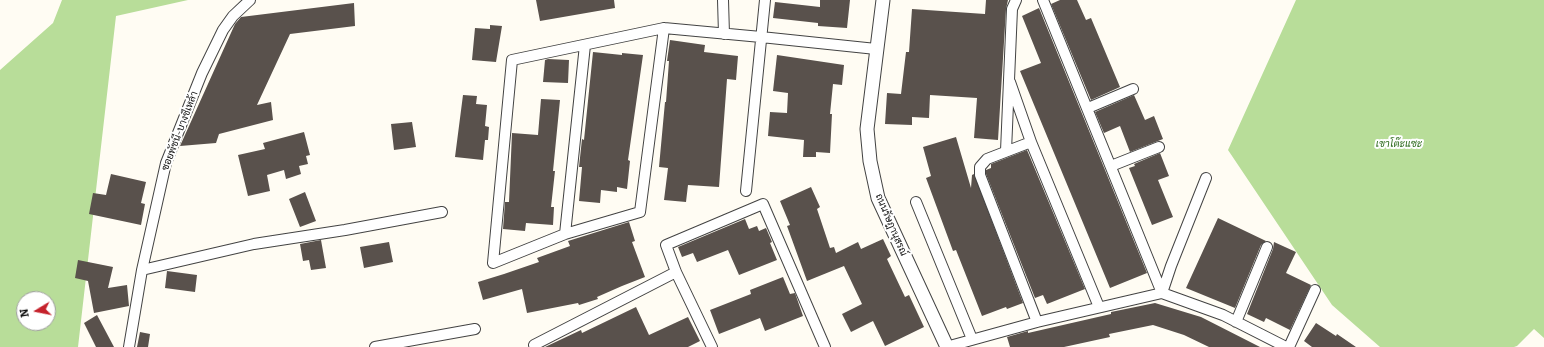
<!DOCTYPE html>
<html>
<head>
<meta charset="utf-8">
<style>
	body { margin:0 }
	#map { position:relative; width:1544px; height:347px; overflow:hidden; background:#fffcf3; font-family:Bitter,serif }
	canvas { display:block }
	.north { position:absolute; left:16px; top:291px; width:40px; height:40px; box-sizing:border-box; background:#fff; border:1px solid #9f9f9f; border-radius:50%; rotate:260deg; font-size:11px; font-weight:700; line-height:16px; text-align:center; color:#101010 }
	.north::after { content:''; display:block; margin:auto; width:14px; height:18px; background:#c5222c; clip-path:polygon(50% 0,100% 100%,50% 72%,0 100%) }
</style>
</head>
<body>
<div id="map">
<canvas width="1544" height="347"></canvas>
<div class="north">N</div>
</div>
<script>
const ctx = document.querySelector('canvas').getContext('2d');
ctx.lineJoin = 'round';
function fillPath(path, color) {
  ctx.fillStyle = color;
  ctx.fill(path, 'evenodd');
}
function trace(path, color, width, dash) {
  ctx.strokeStyle = color;
  ctx.lineWidth = width;
  ctx.lineCap = dash ? 'butt' : 'round';
  ctx.setLineDash(dash || []);
  ctx.stroke(path);
}
function label(font, color, halo, rows, align = 'center') {
  ctx.font = font + ' Bitter,Sarabun,serif';
  ctx.lineWidth = 4;
  ctx.setLineDash([]);
  ctx.textBaseline = 'middle';
  ctx.strokeStyle = halo;
  ctx.fillStyle = color;
  for (const [text, x, y, turn = 0] of rows) {
    ctx.save();
    ctx.translate(x, y);
    ctx.rotate((+turn || 0) * Math.PI / 180);
    ctx.textAlign = isNaN(turn) ? turn : align;
    if (halo) ctx.strokeText(text, 0, 0);
    ctx.fillText(text, 0, 0);
    ctx.restore();
  }
}
fillPath(new Path2D(`
	M62,0h126l-72,16 -38,331h-78v-277l53,-47zM24,299h24v24h-24z
	M1296,0h248v338l-10,-9 -17,17 -3,1h-134l-48,-42 -104,-155z`), '#b8dd99');
fillPath(new Path2D(`
	M536,0h78l1,8 -75,13z
	M820,0h30l-3,28 -29,-2v-3l-45,-5 2,-16 45,5z
	M986,0h22l-2,9 -8,131 -24,-2 3,-40 -47,-3 -1,23 -17,-1v8l-27,-1 2,-31 14,1 5,-42h3l3,-43 73,5z
	M1060,0h17l9,20 5,-2 29,69 -29,13 -40,-96z
	M354,3l1,23 -65,8 -33,71 14,-3 2,18 -54,14 -3,9 -36,3 55,-122 6,-7z
	M1039,8l108,265 -37,15 -90,-217 21,-8 -19,-47z
	M490,25l12,1 -6,36 -24,-2 3,-32 15,1z
	M670,40l35,5 -1,7 34,4 -2,24 -9,-1 -8,108 -31,-2 -2,17 -22,-2 4,-32 -9,-1 6,-65h1l3,-41h-2z
	M593,52l29,3v-2l21,2 -15,105 2,1 -3,28 -10,-2v5l-16,-2 -1,13 -21,-2 3,-34h-3l3,-28 2,1z
	M777,55l67,10 -2,20 -9,-1 -3,30h2l-2,39 -14,-1v5h-13l1,-17 -36,-4 2,-24 17,1 1,-20 -15,-2z
	M548,59l21,1 -1,23 -25,-1 2,-22z
	M463,95l14,1 -1,8 11,1 -2,21 4,1 -1,13h-3l-2,20 -28,-3z
	M1134,95l11,25 9,-4 9,23 -33,13 -10,-26 -16,7 -9,-21z
	M541,99l19,1 -7,71h2l-4,36h3l-1,18 -27,-2 -1,8 -22,-2 2,-27h4l3,-69 26,2z
	M412,122l4,25 -22,3 -3,-26z
	M304,132l6,23 -4,1 2,8 -9,2 2,8 -15,5 -2,-9 -17,5 3,16 -22,5 -10,-41 27,-6 -2,-6z
	M956,137l15,51 1,-13 2,-1 49,129 -16,6 -1,-2 -24,9 -26,-66 -3,1 -27,-73 5,-2 -8,-29z
	M1027,150l58,139 -38,15 -4,-9 -8,3 -49,-124v-4l5,-2v-4z
	M1160,153l9,23 -11,4 15,37 -21,8 -23,-57 6,-2 -1,-2z
	M111,174l35,8 -5,21 4,1 -4,21 -52,-11 4,-21 13,2z
	M811,187l9,20 -3,2 13,39 4,-1 2,6 22,-11 3,7 22,-10 8,17 -4,3 18,38 4,-2 15,32 -39,19 -12,-25 -22,11 -9,-18 20,-10 -18,-38 -37,15 -20,-55 3,-1 -10,-24z
	M305,192l11,29 -16,6 -11,-28z
	M1218,218l48,23 -5,4 -26,63 -49,-20z
	M745,219l4,10 8,-3 2,5 7,-3 6,14 -2,1 7,17 -38,15 -11,-25 -31,12 -4,-9 -11,4 -4,-10z
	M629,222l6,19 -3,1 13,35 -23,9 -25,11 1,2 -19,6 -1,-2 -51,10 -5,-24 -39,11 -5,-18 26,-8 35,-12 -2,-4 33,-12 -2,-5z
	M321,240l5,28 -15,2 -2,-10 -6,1 -3,-17z
	M389,242l4,20 -29,6 -4,-21z
	M1274,242l22,10 -10,21 25,12 -21,45 -24,-12 -2,4 -17,-8 26,-65z
	M78,260l35,7 -5,21 19,-3 2,21 -35,7 -6,-32 -13,-3z
	M167,271l30,4 -2,17 -30,-4z
	M783,277l7,17 5,-1 8,23 -38,15 -5,-13 -41,16 -9,-24 41,-16 -1,-4z
	M1155,303l46,14 59,30h-51l-25,-12 -31,-10 -44,9 1,3 -46,10h-54l-3,-10 21,-6v2l83,-19v-2z
	M636,307l13,28 39,-18 12,24 -12,6h-143l36,-17 1,3z
	M97,315l17,32h-18l-12,-24z
	M1316,323l20,13 1,-2 19,13h-44l-8,-6z
	M140,332l10,2 -2,13h-11z`), '#59514c');
const minor = new Path2D(`
	M723,0l1,34
	M1043,0l119,293
	M664,28l-24,184 -75,22 -72,29 19,-203 152,-32 97,9 115,12
	M1010,82l21,60 68,165
	M1088,108l45,-19
	M1031,142l-44,17 -7,8v8l57,147
	M1006,151l6,-142 4,-9
	M1111,166l48,-19
	M746,191l19,-191
	M916,202l56,137
	M565,234l20,-189
	M142,270l112,-26 91,-14 97,-18
	M1162,293l9,-27 35,-88
	M1236,322l31,-75
	M534,345l142,-73
	M129,347l13,-77 24,-107 36,-90 21,-43 10,-14 17,-16
	M375,347l100,-18
	M712,347l-36,-75 -10,-27 97,-41 62,143
	M946,347l91,-25 125,-29 61,22 63,32
	M1289,347l26,-57`);
const tertiary = new Path2D(`
	M883,0l-16,129 3,32 8,37 69,149`);
trace(minor, '#434343', 12);
trace(tertiary, '#434343', 15);
trace(minor, '#fff', 10);
trace(tertiary, '#fff', 13);
label('10px', '#101010', '#fff', [
	["ซอยพัชนี-บางชีเหล้า",180,131,-69],
	["ถนนรัษฎานุสรณ์",891,225,67]
]);
label('italic 10px', '#2e6b1d', '#fff', [
	["เขาโต๊ะแซะ",1399,144]
]);
</script>
</body>
</html>
